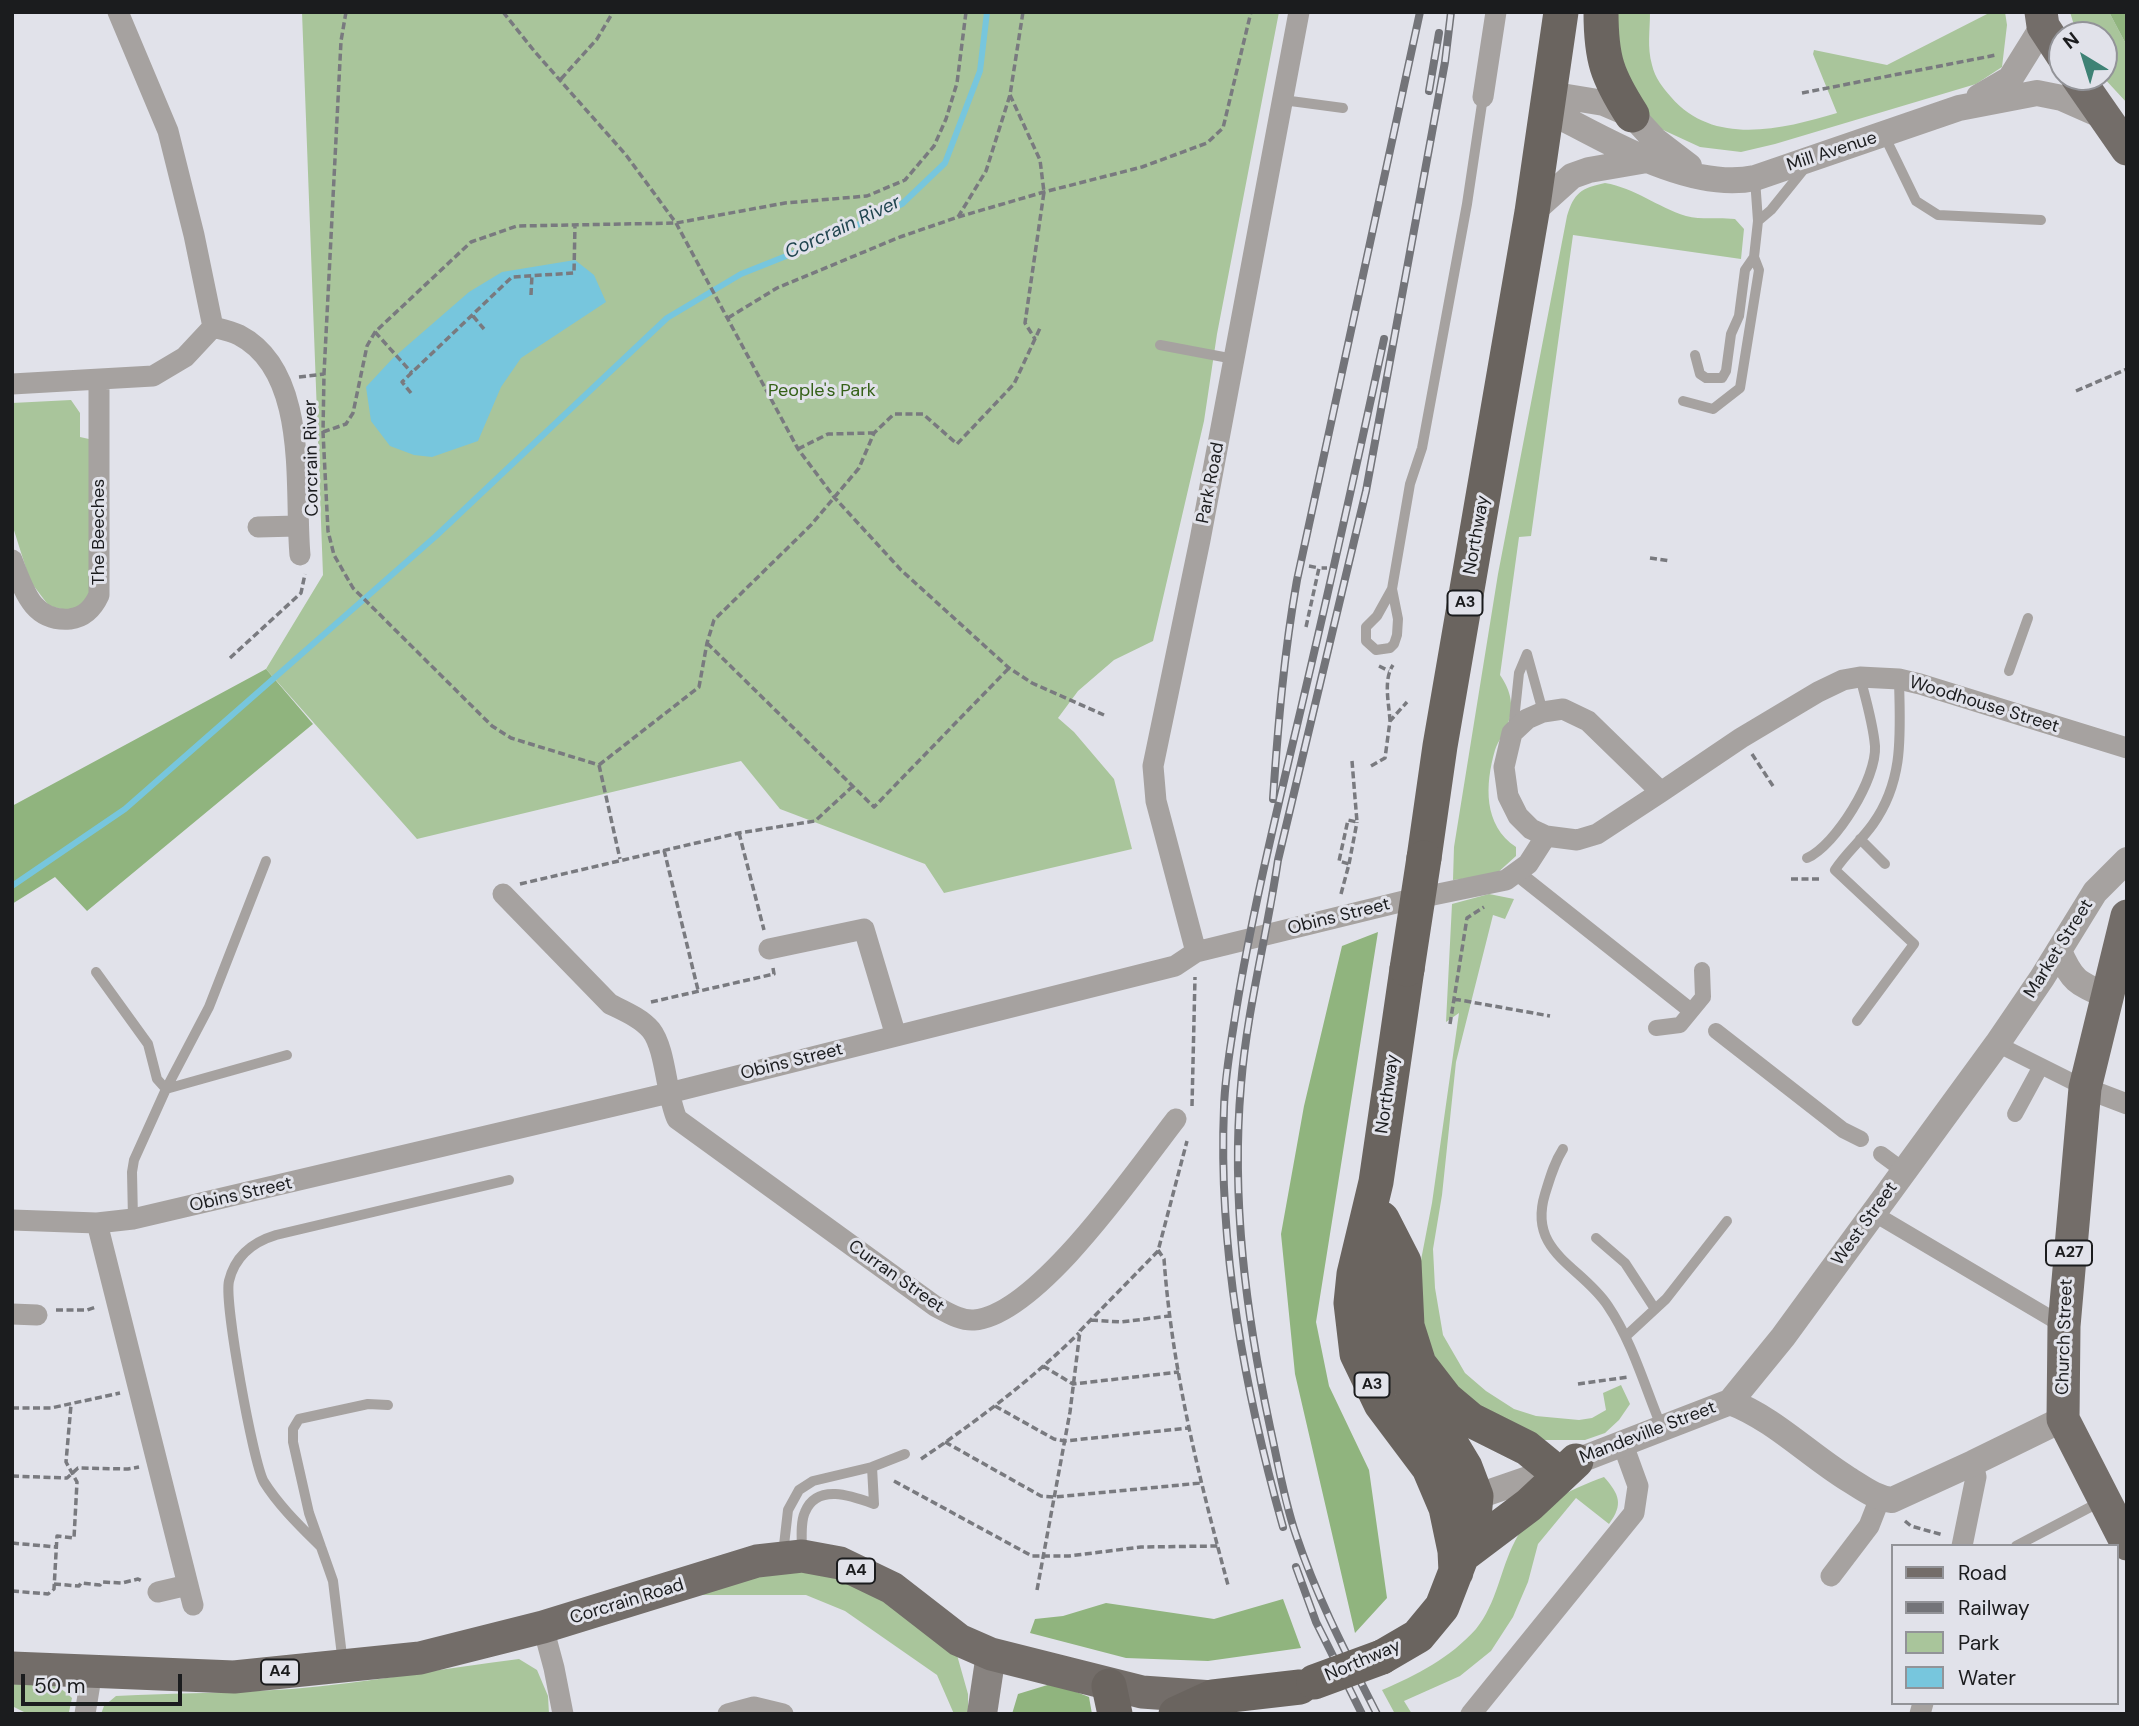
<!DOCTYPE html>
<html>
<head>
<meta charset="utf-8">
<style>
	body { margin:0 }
	#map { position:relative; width:2139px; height:1726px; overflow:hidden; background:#e1e2ea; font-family:"DM Sans",sans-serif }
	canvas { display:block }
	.frame { position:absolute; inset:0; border:14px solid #1b1c1e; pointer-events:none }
	.legend { position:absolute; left:1891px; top:1544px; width:228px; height:161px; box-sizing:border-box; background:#e1e2ea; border:2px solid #929398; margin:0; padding:9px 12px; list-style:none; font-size:21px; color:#1b1c1e }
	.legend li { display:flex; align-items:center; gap:14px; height:35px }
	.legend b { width:35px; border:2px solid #929398 }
	.north { position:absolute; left:2048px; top:21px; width:70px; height:70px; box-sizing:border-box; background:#e1e2ea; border:2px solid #929398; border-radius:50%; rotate:322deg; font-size:19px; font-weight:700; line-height:28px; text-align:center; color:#1b1c1e }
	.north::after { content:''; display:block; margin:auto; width:24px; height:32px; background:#3e8275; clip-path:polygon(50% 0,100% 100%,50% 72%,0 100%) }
	.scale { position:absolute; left:21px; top:1674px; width:161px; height:32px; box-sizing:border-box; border:4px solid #1b1c1e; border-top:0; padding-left:9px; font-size:21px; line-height:24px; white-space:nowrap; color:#1b1c1e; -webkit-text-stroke:5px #e1e2ea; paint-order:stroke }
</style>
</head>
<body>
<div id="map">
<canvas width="2139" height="1726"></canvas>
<div class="frame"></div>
<ul class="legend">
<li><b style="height:9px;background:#736d69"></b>Road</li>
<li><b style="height:9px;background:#737479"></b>Railway</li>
<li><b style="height:19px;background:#a9c59b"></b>Park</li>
<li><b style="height:19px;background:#77c6dd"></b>Water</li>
</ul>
<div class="north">N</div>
<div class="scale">50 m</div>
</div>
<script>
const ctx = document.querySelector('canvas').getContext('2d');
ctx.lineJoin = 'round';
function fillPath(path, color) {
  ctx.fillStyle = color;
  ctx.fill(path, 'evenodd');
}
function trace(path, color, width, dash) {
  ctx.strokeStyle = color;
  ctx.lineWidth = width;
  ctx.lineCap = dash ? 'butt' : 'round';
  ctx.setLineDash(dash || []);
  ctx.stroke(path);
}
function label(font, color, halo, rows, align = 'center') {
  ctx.font = font + ' "DM Sans",sans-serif';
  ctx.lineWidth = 6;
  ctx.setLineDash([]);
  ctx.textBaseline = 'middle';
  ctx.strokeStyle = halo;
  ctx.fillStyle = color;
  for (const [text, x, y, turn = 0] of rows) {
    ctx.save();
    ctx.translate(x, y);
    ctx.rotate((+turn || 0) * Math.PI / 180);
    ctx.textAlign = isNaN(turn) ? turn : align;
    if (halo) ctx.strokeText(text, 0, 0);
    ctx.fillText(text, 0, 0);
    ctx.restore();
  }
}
fillPath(new Path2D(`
	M302,12h977l-62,322 -13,87 -51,220 -39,19 -36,31 -20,27 16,14 40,47 18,70 -188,44 -19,-29 -145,-55 -39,-48 -324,78 -151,-170 57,-94z
	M1606,12h44c0,19 -3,35 2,53 3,13 11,23 19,32 43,50 112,32 166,16l-24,-59 1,-4 73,15 104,-53h14l2,13 -5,42 -26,17 -201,60 -34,8 -41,-5 -39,-18 -24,-21z
	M2070,12h39l18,34v57l-24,-26 1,-42h-27z
	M1605,183c30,5 52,24 81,33 15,4 33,1 49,3l9,10 -3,30 -168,-24 -42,301 -12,1 -19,138c11,16 15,32 7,51 -3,8 -9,15 -12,24 -10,35 -12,75 21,97v9l-21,19 -42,5 1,-33 44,-273 69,-358c7,-23 14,-28 38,-33z
	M71,400l9,13v24l9,2v158l-14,15 -26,-6 -19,-25 -18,-57v-121z
	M1489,894l25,5 -9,20 -12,-4 -37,147 -14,133 -9,54 2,39 8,47 22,38 21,18 28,18 22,7 43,4 13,-2 14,-8 -3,-17 18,-8 9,19 -11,16 -14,13 -20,7h-53l-98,-64 -18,-90 16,-83 27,-190 -13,9 6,-118z
	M1604,1477c15,17 20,27 5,47l-33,-26 -38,46 -10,38 -15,35 -22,34 -31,25 -56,25 8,13h-17l-13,-24c35,-15 68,-32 94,-61 21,-26 24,-59 39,-88 17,-34 56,-52 89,-64z
	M797,1563l52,12 108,80 11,39v20h-14l-17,-39 -92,-64 -39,-16h-116z
	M519,1659l18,11 11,26 1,18h-448l3,-8 12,-10c58,-3 117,-3 176,-7 76,-6 151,-21 227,-30z
	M12,1682c25,1 42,-3 60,16l-3,14 -41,2 -16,-8z`), '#a9c59b');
fillPath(new Path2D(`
	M2109,12h18v34z
	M266,669l47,55 -226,187 -32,-34 -43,27v-98z
	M1378,932l-62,390 13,64 40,84 18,128 -32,35 -60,-259 -14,-140 23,-128 38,-160z
	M1283,1599l18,49 -93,13 -82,-3 -96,-25 5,-14 28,-3 43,-13 108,16z
	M1054,1683l35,14 3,17h-80l6,-20z`), '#90b47e');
fillPath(new Path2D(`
	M575,260l19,15 12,27 -85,56 -20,29 -23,54 -46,16 -18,-2 -24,-9 -19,-25 -5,-34 27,-29 76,-66 33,-20z`), '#77c6dd');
trace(new Path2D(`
	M12,886l113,-77 311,-273 231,-218 74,-44 78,-31 83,-39 43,-41 35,-92 7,-59`), '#77c6dd', 6);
trace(new Path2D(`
	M346,12l-5,29 -17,333 -1,58 5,99 6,24 19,33 139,138 19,12 88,27
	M503,12l32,40 91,103 50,68 122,226 36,48 67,73 108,98 23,15 72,32
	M561,79l36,-40 16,-27
	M1802,93l194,-38
	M1010,95l30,65 4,32 -19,131 10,16
	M958,217l28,-46 24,-76 13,-83
	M531,295l1,-20
	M473,316l11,13
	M728,318l49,-30 123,-51 58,-20 86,-25 98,-25 65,-24 16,-15 28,-116
	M375,332l37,41
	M299,377l25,-3
	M2076,391l51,-22
	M411,393l-9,-11 110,-105 62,-4 1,-49
	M323,432l23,-8 7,-11 14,-67 8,-14 96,-90 46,-16 159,-3 109,-20 82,-7 38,-16 29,-34 12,-27 11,-36 9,-71
	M798,449l30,-15 45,-1
	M1650,558l20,3
	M1309,566l10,2
	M1306,627l13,-59h8
	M707,643l167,164 135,-139
	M230,658l71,-65 4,-19
	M1379,666l10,5
	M1390,721c-1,-18 -7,-41 3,-56
	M1752,754l21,32
	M599,765l100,-78 8,-44 7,-23 97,-95 48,-57 15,-35 20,-19h29l34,30 57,-60 27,-58
	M599,765l21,94
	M1371,766l14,-8 5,-37 17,-19
	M739,833l25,97
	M664,850l34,140
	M1349,864l8,-42
	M1791,879h31
	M520,884l219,-51 76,-12 37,-34
	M1341,894l8,-30 -10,-3 9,-41 9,2 -5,-61
	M1454,999l96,17
	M651,1002l123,-28 -1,-6
	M1450,1024l17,-106 17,-11
	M1192,1106l3,-129
	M1158,1250l6,9c8,111 35,219 64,326
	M56,1310h31l9,-3
	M1091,1320l30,2 48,-6
	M1043,1366l30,18 106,-12
	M1578,1384l50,-7
	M995,1406l59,33 11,2 123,-13
	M12,1408h39l69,-15
	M945,1442l96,54 14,1 146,-14
	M921,1459c56,-38 109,-78 158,-126
	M12,1476l55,2 11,-10 50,1 11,-2
	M894,1481l138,75h37l72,-9 77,-1
	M1905,1521l6,5 32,9
	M12,1543l44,4
	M54,1584l25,2 2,-3 19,2 2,-3 20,1 16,-4 4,2
	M1037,1590l33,-178 10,-81 78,-80 29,-110
	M12,1591l36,3 6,-5 3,-53 17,2 3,-56 -11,-20 5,-57`), '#797a7f', 3.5, [7, 3.5]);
trace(new Path2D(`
	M1283,100l60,8
	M1884,135l32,66 22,14 103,5
	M1758,221l13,-11 33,-41
	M1160,345l74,14
	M1695,355l5,19 6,4h16l4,-7 5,-37 8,-18 6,-46 9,-13
	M1683,401l30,8 27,-21 19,-118 -5,-13 4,-36 -3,-42
	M1392,589l-15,27 -11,11v14l10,9 14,-2 4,-4 3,-9 1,-16 -6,-30 18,-105 12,-36 45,-244 16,-107
	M1527,654l16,58
	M2009,671l19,-53
	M1513,730l6,-57 8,-19
	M1860,839l25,25
	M1807,858c29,-13 70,-80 68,-112 -2,-23 -9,-46 -15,-69
	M96,972l52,72 9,35 9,10 121,-34
	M1857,1021l57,-77 -79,-74c11,-17 26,-29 38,-46 32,-45 27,-92 26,-145
	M1563,1149c-9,14 -13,29 -18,45 -18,59 37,72 63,112 25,37 37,82 54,122
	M133,1219l-1,-47 2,-12 32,-71 43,-82 57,-146
	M1596,1238l29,25 30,46
	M1626,1336l40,-37 61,-78
	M2016,1546l84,-44
	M321,1547c-20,-20 -42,-41 -57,-65 -11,-19 -40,-180 -35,-201 6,-25 24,-39 47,-46l233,-55
	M802,1551c0,-11 -2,-28 3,-39 12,-29 47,-16 69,-8l-2,-37
	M783,1554l5,-44 11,-20 14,-9 59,-14 33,-13
	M343,1664l-10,-83 -24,-68 -16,-71v-13l6,-10 69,-15 20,1`), '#a6a2a0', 10);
trace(new Path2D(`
	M1517,873l174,138
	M1656,1028l24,-3 23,-28 -1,-27
	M1716,1031l127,99 18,9
	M1997,1044l88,44
	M2015,1114l26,-48
	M1881,1154l23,17
	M1873,1213l191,113`), '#a6a2a0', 16);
trace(new Path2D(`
	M1483,97l13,-85
	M213,327c8,2 18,4 26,8 71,37 55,154 61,220
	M12,384l141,-8 32,-19 28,-30 -19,-92 -26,-104 -50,-119
	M258,527l39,-1
	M12,560c12,30 20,62 58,59 15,-2 23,-11 29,-24v-215
	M1661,792l-73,-71 -25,-12 -20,3 -16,7 -15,14 -8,34 4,29 10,20 13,13 15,7 31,4 20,-6 64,-42 80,-54 77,-46 25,-12 17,-3 39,2 21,5 207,64
	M503,894l107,110c14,7 31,14 41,26 15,19 15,65 26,89l258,187c12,6 25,15 39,14 64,-5 163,-151 202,-201
	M769,949l95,-20 32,107
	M1196,952l-40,-151 -3,-35 47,-226 99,-528
	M2085,1088l42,16
	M12,1220l85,3 36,-4 536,-126 506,-127 21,-14 208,-51 102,-21 22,-16 18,-28
	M97,1223l96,382
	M12,1314l25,1
	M1962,1546l14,-69 -3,-14
	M1831,1576l38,-50 11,-28
	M158,1592l30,-7
	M543,1627l11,41 9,46
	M85,1714l7,-43
	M728,1714l26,-7 29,7
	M1471,1714l163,-201 4,-27 -16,-44
	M1920,1714l3,-11`), '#a6a2a0', 21);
trace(new Path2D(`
	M1549,94l55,9 28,12 23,25 34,26
	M1979,97l31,-18 33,-53
	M1547,110c58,29 142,82 208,68l204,-70 78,-15 25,5 43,19
	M1532,212l40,-36 17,-6 58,-10
	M2059,951c13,30 18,32 48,45
	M1730,1402l53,-65 214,-293 45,-66 53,-86 32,-32
	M1461,1502l93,-32 176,-68c43,16 79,53 118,77 15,9 27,19 44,21l81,-37 90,-44`), '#a6a2a0', 26);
trace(new Path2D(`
	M982,1714l9,-60`), '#888380', 30);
trace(new Path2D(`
	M2041,12l2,14 19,29
	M2077,77l50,72
	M2127,916l-42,172 -21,238 -1,93 64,125
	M12,1668l222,9 186,-19 123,-31 214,-66 45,-5 38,7 52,25 67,52 32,14 151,38 71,5`), '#736d69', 33);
trace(new Path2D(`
	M1601,12c0,47 6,64 31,103
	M1424,858l16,-112 92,-534 29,-200
	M1407,969l-31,213 -22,92 -3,29 6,51 24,50 48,64 17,40 9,43 1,21
	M1382,1219l22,43 3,64 12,38 27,35 25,21 56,28 27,22
	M1378,1224l2,79 10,47 34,58 26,34 15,25 11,29 -3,31 -31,80 -24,29 -36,21
	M1464,1554l65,-49 47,-44
	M1109,1686l6,28
	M1176,1714l37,-17 87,-10`), '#6a645f', 35);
const rail = new Path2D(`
	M1429,91l10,-58
	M1273,799c5,-74 11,-146 24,-219l123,-568
	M1283,1527c-38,-136 -65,-277 -59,-420 1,-32 7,-64 12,-96 14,-86 34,-171 54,-256 33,-138 64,-277 94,-416
	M1296,1567l20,55 46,92
	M1377,1714c-30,-59 -60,-116 -81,-179 -12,-35 -18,-72 -26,-108 -24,-113 -39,-227 -29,-342 6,-76 26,-150 37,-225l88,-369 79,-429 6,-50`);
trace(rail, '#737479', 8);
trace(rail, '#e1e2ea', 5, [16]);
trace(new Path2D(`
	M1407,969l17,-111
	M1314,1682l68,-25`), '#6a645f', 35);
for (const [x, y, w] of [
	[1465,603,35],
	[2069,1253,46],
	[1372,1385,35],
	[856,1571,38],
	[280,1672,38]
]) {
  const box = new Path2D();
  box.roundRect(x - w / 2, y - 12.5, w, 25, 5);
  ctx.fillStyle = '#e1e2ea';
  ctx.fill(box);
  trace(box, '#1b1c1e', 2);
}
label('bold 16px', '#1b1c1e', null, [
	["A3",1465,603],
	["A27",2069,1253],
	["A3",1372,1385],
	["A4",856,1571],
	["A4",280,1672]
]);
label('18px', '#1b1c1e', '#e1e2ea', [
	["Mill Avenue",1832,152,-18],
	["Corcrain River",312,458,-91],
	["Park Road",1211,483,-79],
	["The Beeches",99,532,-90],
	["Northway",1477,535,-80],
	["Woodhouse Street",1984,705,17],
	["Obins Street",1339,917,-14],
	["Market Street",2059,949,-58],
	["Obins Street",792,1062,-14],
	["Northway",1388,1094,-82],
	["Obins Street",241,1195,-13],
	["West Street",1865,1224,-54],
	["Curran Street",896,1277,35],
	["Church Street",2065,1337,-88],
	["Mandeville Street",1648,1433,-21],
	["Corcrain Road",627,1602,-17],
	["Northway",1363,1661,-23]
]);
label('18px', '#356118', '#e1e2ea', [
	["People's Park",822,391]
]);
label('italic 19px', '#1f444e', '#e1e2ea', [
	["Corcrain River",843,228,-25]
]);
</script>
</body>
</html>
